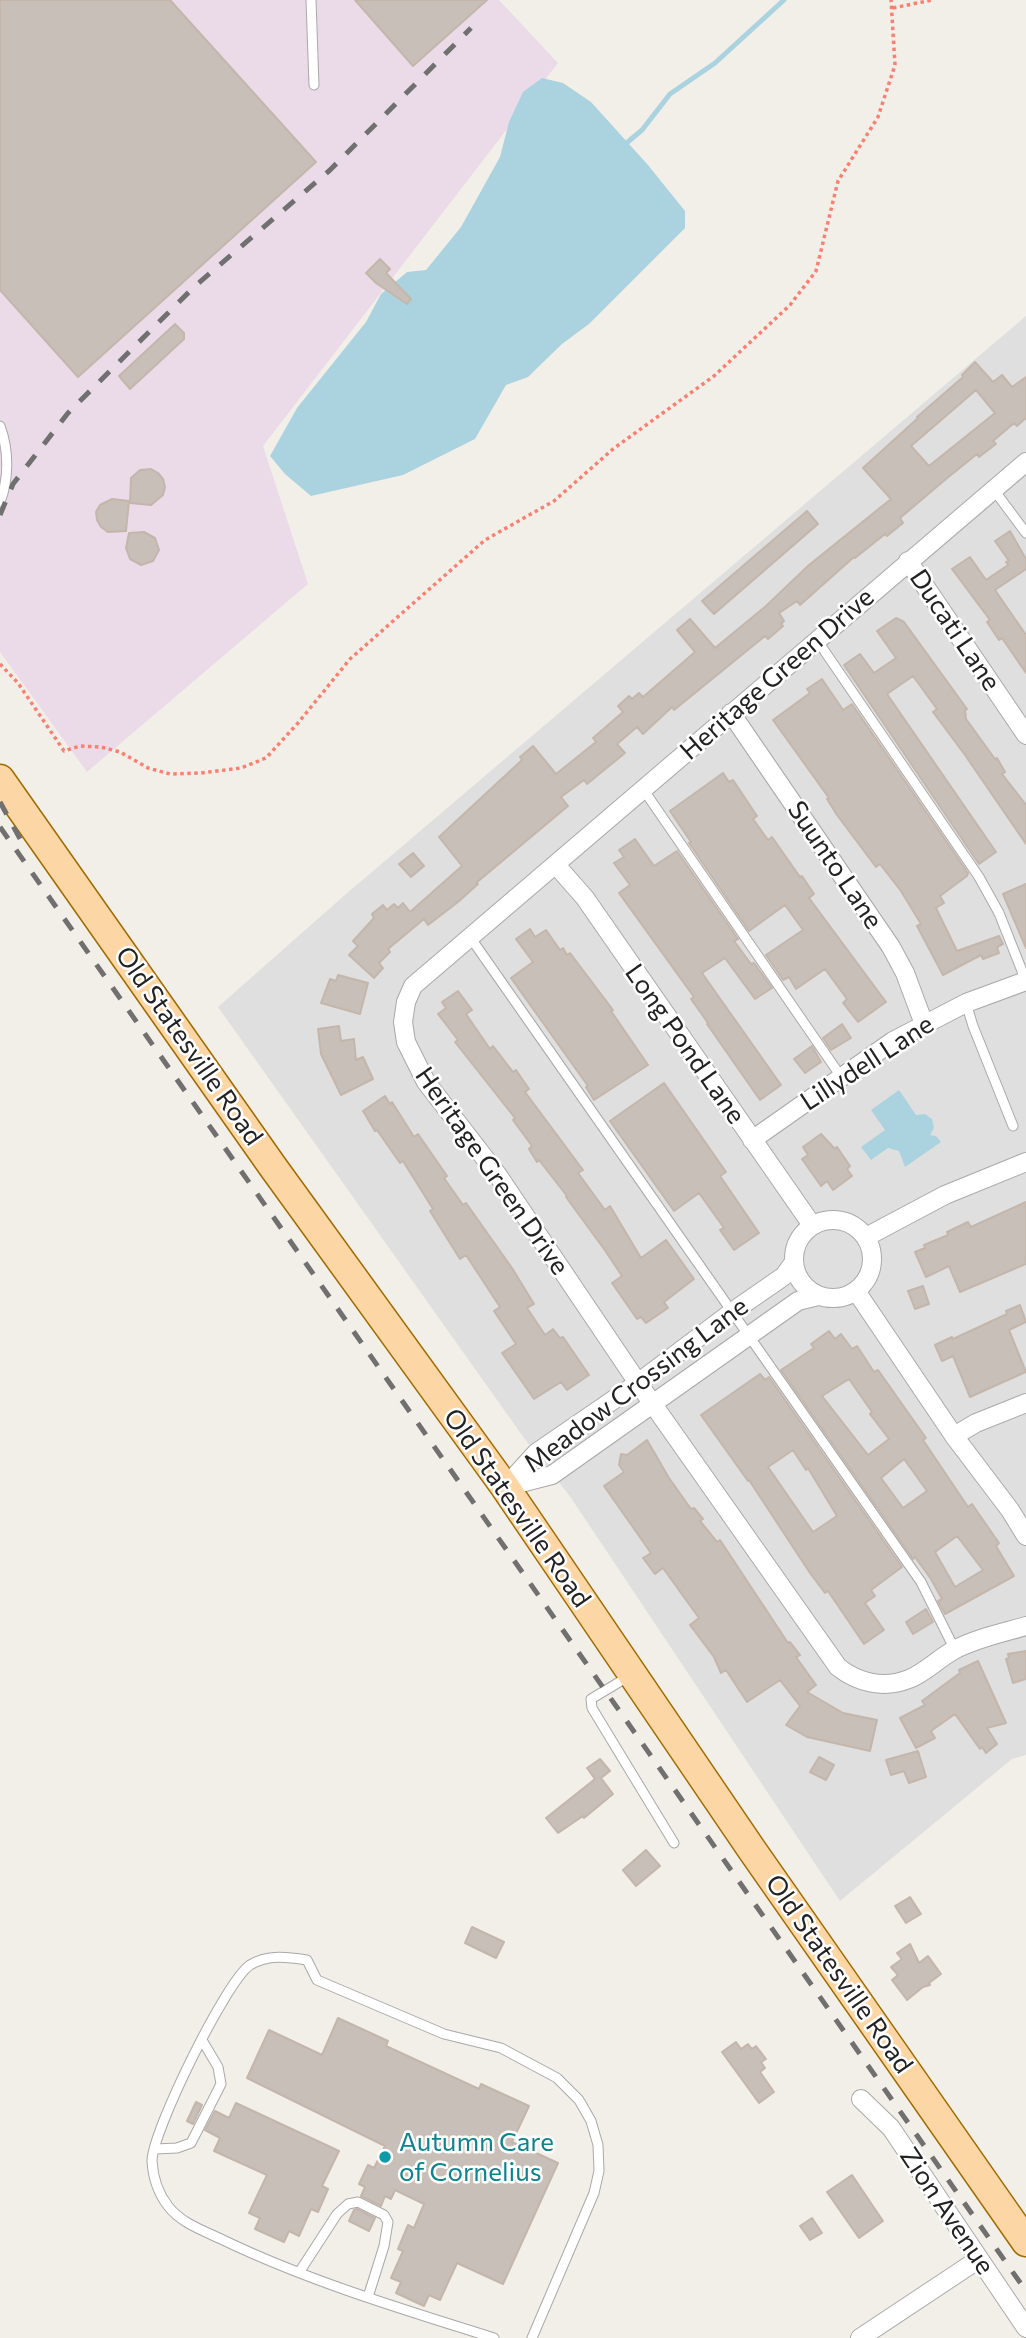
<!DOCTYPE html>
<html>
<head>
<meta charset="utf-8">
<style>
	body { margin:0 }
	canvas { display:block; background:#f2efe9 }
</style>
</head>
<body>
<canvas width="1026" height="2338"></canvas>
<script>
const ctx = document.querySelector('canvas').getContext('2d');
ctx.lineJoin = 'round';
function fillPath(path, color) {
  ctx.fillStyle = color;
  ctx.fill(path, 'evenodd');
}
function trace(path, color, width, dash) {
  ctx.strokeStyle = color;
  ctx.lineWidth = width;
  ctx.lineCap = dash ? 'butt' : 'round';
  ctx.setLineDash(dash || []);
  ctx.stroke(path);
}
function label(font, color, halo, rows, align = 'center') {
  ctx.font = font + ' Commissioner,sans-serif';
  ctx.lineWidth = 5;
  ctx.setLineDash([]);
  ctx.textBaseline = 'middle';
  ctx.strokeStyle = halo;
  ctx.fillStyle = color;
  for (const [text, x, y, turn = 0] of rows) {
    ctx.save();
    ctx.translate(x, y);
    ctx.rotate((+turn || 0) * Math.PI / 180);
    ctx.textAlign = isNaN(turn) ? turn : align;
    if (halo) ctx.strokeText(text, 0, 0);
    ctx.fillText(text, 0, 0);
    ctx.restore();
  }
}
fillPath(new Path2D(`
	M1026,316v1439l-14,4 -172,142 -271,-406 -45,-57 -306,-431 128,-113z`), '#e0dfdf');
fillPath(new Path2D(`
	M0,0h499l59,63 -295,383 45,138 -221,188 -87,-120z`), '#ebdbe8');
fillPath(new Path2D(`
	M542,78l21,5 28,19 57,63 37,46v17l-96,96 -27,20 -34,33 -22,8 -31,54 -72,36 -92,21 -26,-22 -15,-18 27,-48 69,-86 15,-28 26,-22 19,-2 35,-43 39,-70 9,-35 14,-30z
	M899,1090l17,25 9,-1 7,5 2,9 -4,7 6,1 5,6 -36,25 -6,-16 -11,-3 -17,12 -10,-13 24,-17 -14,-20z`), '#aad3df');
trace(new Path2D(`
	M623,146l19,-16 28,-36 45,-31 69,-63`), '#aad3df', 5);
const building = new Path2D(`
	M0,0h170l146,162 -238,215 -78,-87z
	M355,0h132l-74,66z
	M380,259l10,10 -4,4 25,26 -4,5 -31,-21 -10,-10z
	M175,324l9,9v6l-54,50 -11,-13z
	M975,362l18,20 9,-7 10,12 14,-10v41l-9,8 -3,-3 -21,18 3,3 -17,13 -2,-3 -31,25 -46,39 3,5 -16,13 -2,-2 -30,24 -1,-1 -54,48 -3,-4 -18,12 5,8 -3,3 2,2 -15,13 -3,-3 -91,74 -2,-3 -29,27 -6,-7 -20,17 8,9 -38,31 -3,-4 -23,17 7,9 -92,77 2,1 -20,18 -30,23 -4,-6 -36,30 2,3 -11,11 4,5 -9,10 -25,-23 9,-9 -5,-5 21,-23 -2,-4 11,-9 4,5 7,-6 4,4 5,-5 7,9 52,-46 -23,-29 83,-77 -2,-3 13,-11 23,28 40,-32 -3,-4 30,-26 -5,-6 11,-10 3,3 7,-6 4,4 52,-45 -18,-22 13,-11 25,29 51,-42 43,-41 82,-66 -28,-31 55,-50 -1,-1 46,-40 -1,-2zM976,390l19,23 -66,53 -18,-20z
	M151,469l7,4 5,6 2,8 -2,8 -12,10 -21,-2 1,-25 9,-8z
	M112,499l17,2 -3,30 -18,1 -7,-5 -4,-7 -1,-8 4,-7z
	M807,511l11,13 -104,90 -12,-13z
	M1010,531l16,28v10l-31,21 31,45v38l-24,-35 -3,2 -12,-18 3,-2 -38,-51 18,-12 16,23 22,-15 -2,-3 3,-1 -14,-20z
	M144,532l11,6 4,12 -6,11 -12,4 -11,-6 -4,-11 3,-15z
	M896,618l8,4 63,87 -2,1 1,9 29,40 2,-1 8,14 -3,2 24,31v39l-61,-89 -32,-43 4,-3 -24,-33 -26,18 109,158 -17,12 -135,-199 16,-11 14,19 22,-15 -19,-27z
	M822,679l21,31 9,-6 116,169 -1,3 -27,20 4,7 -8,5 21,43 42,-15 4,8 -6,3 2,6 -16,6 -2,-4 -38,20 -26,-49 4,-2 -20,-33 -21,-27 -4,3 -39,-52 -10,-16 2,-1 -56,-78 37,-27 -3,-4z
	M723,773l6,9 4,-2 24,36 -4,3 15,21 4,-3 28,40 2,-1 12,18 -5,4 77,104 -28,20 -15,-19 4,-4 -22,-30 -29,20 -7,-12 -6,3 -17,-25 37,-25 -18,-25 -36,26 -60,-88 2,-1 -21,-31z
	M635,839l19,27 23,-15 61,88 -4,2 17,23 3,-1 18,25 -17,11 -30,-41 -23,15 79,112 -21,15 -53,-76 1,-1 -17,-24 3,-2 -75,-104 11,-8 -16,-22 10,-6 -5,-7z
	M413,853l11,13 -13,11 -12,-13z
	M1026,884v64l-23,-54z
	M530,929l5,8 11,-7 14,20 3,-2 4,7 3,-2 43,57 -2,1 37,54 -54,35 -8,-13 2,-1 -77,-108 22,-16 -17,-23z
	M338,975l30,8 -8,31 -39,-11 9,-24 6,2z
	M458,991l14,19 -6,4 24,35 3,-3 20,26 3,-2 13,19 -4,3 58,78 -5,3 27,37 5,-4 31,52 25,-18 28,39 -30,23 4,6 -22,15 -5,-6 -4,2 -25,-36 10,-7 -18,-27 -38,-52 1,-1 -28,-36 -2,2 -8,-13 3,-3 -19,-26 2,-2 -60,-76 3,-2 -20,-26 8,-6 -4,-6z
	M842,1024l9,14 -20,12 -8,-12z
	M339,1026l2,15 13,-2 2,21 7,-3 10,22 -32,16 -20,-41 -3,-25z
	M812,1046l9,16 -16,11 -11,-14z
	M664,1083l62,89 -6,4 39,57 -25,17 -14,-20 4,-2 -25,-35 -25,18 -64,-90z
	M385,1096l5,8 2,-2 22,35 4,-3 29,42 -3,2 19,27 3,-2 46,65 22,36 -7,4 18,27 8,-6 7,9 3,-1 26,38 -22,15 -6,-8 -27,17 -32,-46 14,-9 -22,-33 6,-4 -34,-52 -6,4 -30,-48 3,-2 -30,-48 -3,2 -23,-33 -2,1 -12,-20z
	M821,1134l14,15 2,-2 13,19 -3,3 5,7 -19,14 -6,-9 -6,5 -19,-27 6,-4 -5,-8z
	M1026,1202v62l-66,28 -11,-26 -23,11 -11,-25 10,-4 -1,-3 24,-10 -1,-3 21,-10 3,5z
	M923,1286l6,18 -14,5 -7,-18z
	M1020,1305l6,17 -17,8 17,42 -56,25 -17,-41 -11,5 -7,-16 17,-8 1,2 54,-25 -1,-3z
	M829,1331l6,8 6,-5 11,15 5,-3 17,26 4,-2 48,68 -3,2 45,67 4,-3 27,39 -3,3 18,30 -69,38 -7,-13 4,-2 -11,-20 -16,-22 -2,2 -132,-189 33,-22 -3,-4zM849,1379l23,33 -2,2 19,25 -21,16 -46,-59zM904,1459l23,32 -24,17 -22,-30zM957,1536l26,34 -28,17 -20,-35z
	M760,1374l5,6 4,-3 133,190 -31,23 4,6 -10,7 19,27 -20,14 -36,-53 -3,2 -15,-20 -61,-93 -1,1 -47,-66zM793,1450l13,20 2,-2 29,48 -24,16 -45,-65z
	M647,1440l22,38 22,31 3,-1 9,11 -3,2 17,21 3,-2 68,103 2,-1 10,13 -4,2 20,28 -9,7 36,21 34,7 -7,31 -63,-14 -21,-12 14,-19 -20,-26 -33,22 -21,-32 -5,3 -7,-16 -24,-32 9,-7 -36,-50 -8,6 -12,-16 8,-5 -47,-67 20,-14 -5,-7 2,-11 6,1z
	M926,1609l7,13 -20,12 -7,-12z
	M1026,1651v28l-13,4 -7,-24 3,-1 -1,-4z
	M978,1661l28,62 -19,5 10,16 -11,9 -4,-6 -2,2 -25,-35 -24,17 4,7 -19,10 -16,-30 25,-13 -3,-4 38,-28 -1,-3z
	M918,1751l8,26 -17,6 -5,-12 -13,4 -5,-15z
	M819,1757l15,8 -8,15 -16,-8z
	M600,1759l10,12 -9,7 12,16 -29,24 -1,-2 -25,17 -12,-15 49,-39 -8,-11z
	M646,1850l14,16 -24,20 -13,-16z
	M910,1897l11,17 -15,9 -11,-17z
	M472,1927l32,15 -8,16 -31,-15z
	M910,1944l9,19 9,-7 13,18 -12,9 1,2 -7,2 -16,13 -15,-20 6,-5 -7,-8 11,-8 -5,-6z
	M338,2018l50,23 -2,5 93,43 2,-5 48,22 -17,36 46,21 -55,121 -46,-21 -17,37 -11,-5 -5,11 -28,-13 5,-11 -10,-4 12,-27 -5,-2 10,-24 6,3 10,-24 -29,-14 -4,9 -6,-3 -4,10 -20,-10 4,-9 -6,-3 9,-19 6,3 11,-22 -138,-68 22,-48 53,25z
	M736,2042l5,7 7,-5 4,5 4,-3 10,13 -5,3 4,6 -5,4 14,20 -15,11 -37,-51z
	M196,2102l6,3 -9,19 -6,-3z
	M236,2103l103,48 -17,35 6,3 -10,23 -7,-3 -12,27 -10,-5 -5,11 -29,-13 5,-11 -11,-5 18,-38 -53,-24 6,-13 -15,-8 10,-19 14,7z
	M852,2175l31,46 -24,17 -32,-46z
	M357,2209l18,9 -6,13 -20,-10 5,-11z
	M812,2218l10,15 -12,7 -10,-14z`);
fillPath(building, '#c7bfb8');
trace(building, '#c4b6ab', 2);
const service = new Path2D(`
	M311,0l3,85
	M0,426c9,24 9,53 0,76
	M994,490l32,43
	M817,640l162,237 20,36 27,68
	M643,789l199,289
	M470,937l451,645 34,68
	M966,1003l7,23 40,100
	M631,1675l-40,24 1,9 82,135
	M155,2149l22,-1 14,-5 30,-59 -3,-17 -16,-27
	M300,2271l37,-57 11,-10 10,-2 26,13 4,7 -4,24 -16,51
	M494,2338c-92,-29 -186,-57 -273,-99 -19,-9 -40,-16 -53,-33 -10,-13 -15,-28 -16,-45 0,-29 74,-180 98,-196 18,-11 38,-8 57,-5l10,20 127,54 57,14 56,30 22,22 12,21 7,24 1,26 -5,22 -62,145`);
const minor = new Path2D(`
	M1026,462l-613,524 -7,16 -3,20 3,20 20,40 71,92 141,209 200,284c20,16 46,22 71,12 16,-6 30,-21 45,-29 23,-12 48,-17 72,-24
	M908,561l118,174
	M731,713l160,234 14,26 19,51
	M556,865l29,33 227,327
	M752,1140l141,-99 73,-38 60,-22
	M794 1259a39 39 0 1 1 78 0a39 39 0 1 1-78 0Z
	M866,1237l79,-42 81,-33
	M856,1291l98,145 56,74 16,26
	M954,1436l22,-13 50,-20
	M505,1487l47,-12 246,-174 20,-5
	M505,1487l31,-34 102,-70 94,-71 52,-36 10,-14
	M861,2099l30,29 135,200
	M860,2338l119,-79`);
const primary = new Path2D(`
	M0,779l273,388 232,320 247,363 274,392`);
trace(service, '#a9a9a9', 11);
trace(minor, '#a9a9a9', 20);
trace(primary, '#a06b00', 31);
trace(new Path2D(`
	M893,8l39,-8
	M0,664l18,19 46,68 16,-5 21,1 19,5 28,16 22,6 31,-1 40,-5 25,-10 32,-35 52,-64 135,-119 69,-39 59,-52 101,-73 76,-71 26,-34 22,-90 40,-64 17,-52 -4,-65`), '#fa8072', 3.5, [3.5, 3.5]);
trace(service, '#fff', 9);
trace(minor, '#fff', 18);
trace(primary, '#fcd6a4', 28);
trace(new Path2D(`
	M0,515l13,-31 55,-71 126,-126 136,-117 141,-142
	M0,802l25,46
	M0,827l1026,1464`), '#707070', 5, [14, 14]);
for (const [x, y, r, color] of [
	[385,2157,7,"#0f9aa8"]
]) {
  const dot = new Path2D();
  dot.arc(x, y, r, 0, 2 * Math.PI);
  ctx.fillStyle = color;
  ctx.fill(dot);
  trace(dot, '#fff', 2.5);
}
label('26px', '#222', '#fff', [
	["Ducati Lane",955,630,56],
	["Heritage Green Drive",777,674,-41],
	["Suunto Lane",835,865,56],
	["Long Pond Lane",685,1044,55],
	["Old Statesville Road",189,1046,55],
	["Lillydell Lane",867,1063,-33],
	["Heritage Green Drive",492,1171,55],
	["Meadow Crossing Lane",636,1385,-37],
	["Old Statesville Road",517,1508,55],
	["Old Statesville Road",839,1974,55],
	["Zion Avenue",947,2211,56]
]);
label('26px', '#0d838f', '#fff', [
	["Autumn Care",399,2142],
	["of Cornelius",399,2172]
], 'left');
</script>
</body>
</html>
